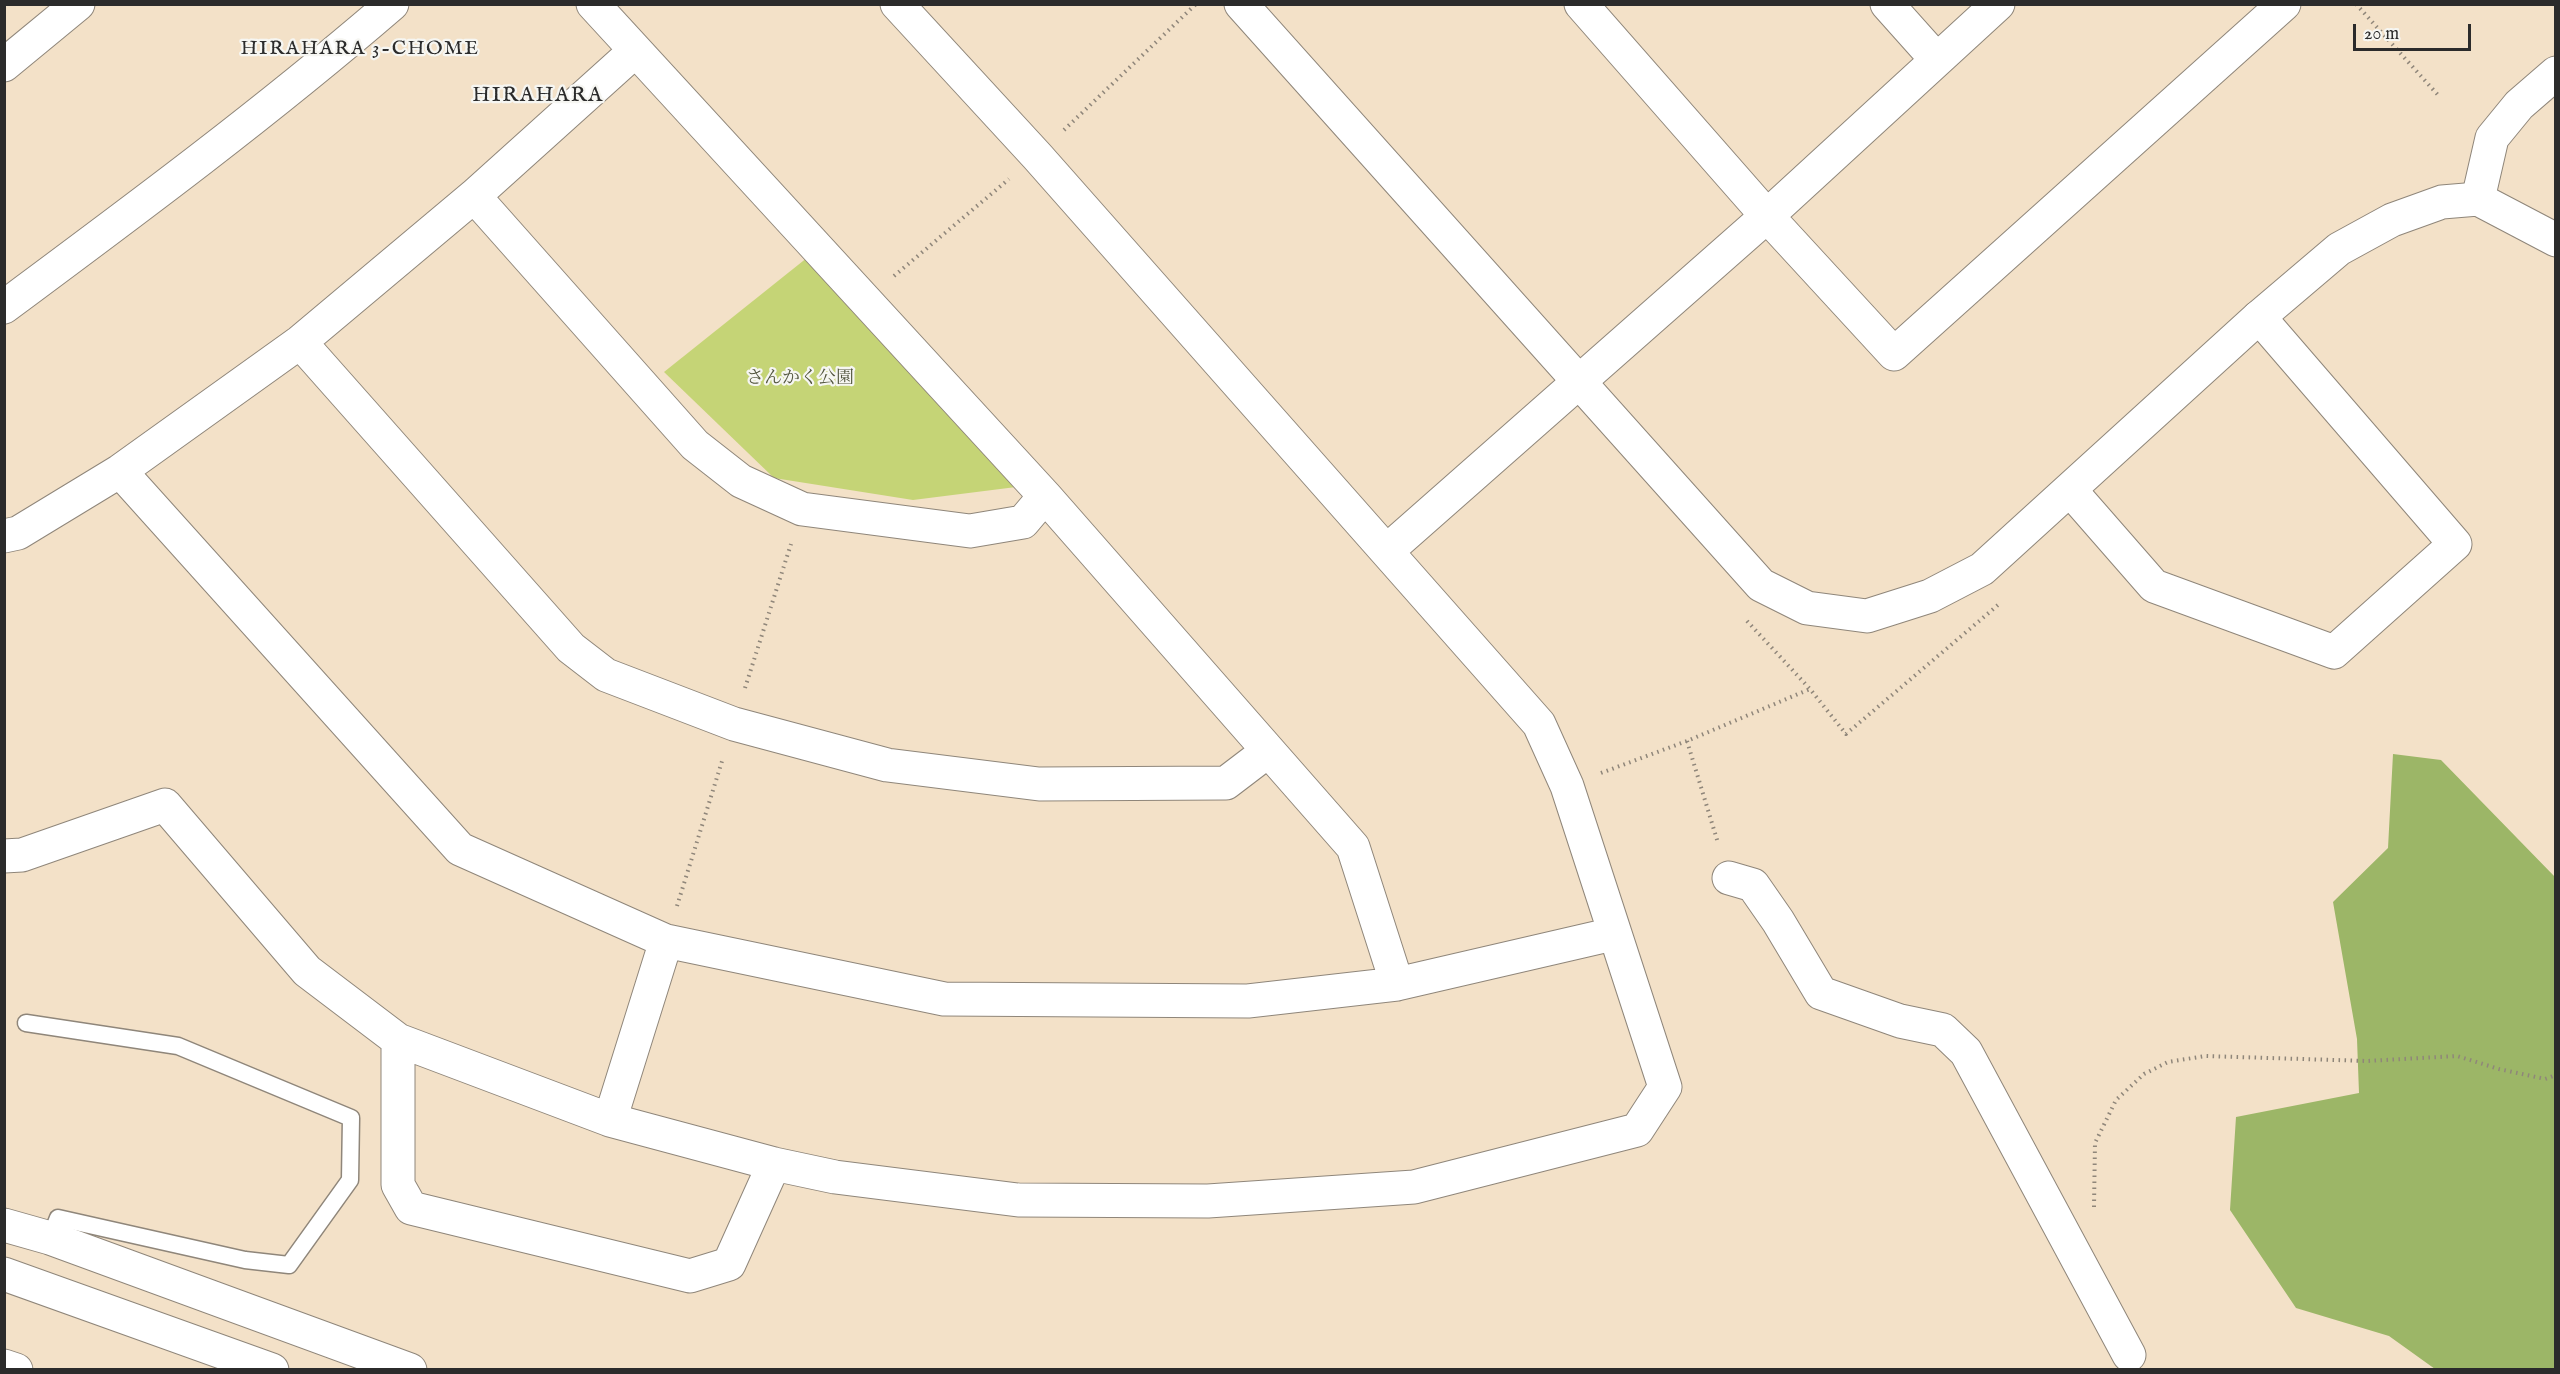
<!DOCTYPE html>
<html>
<head>
<meta charset="utf-8">
<style>
	body { margin:0 }
	#map { position:relative; width:2560px; height:1374px; overflow:hidden; background:#f3e1c8; font-family:"IM FELL English",serif }
	canvas { display:block }
	.frame { position:absolute; inset:0; border:6px solid #2b2b2b; pointer-events:none }
	.scale { position:absolute; left:2353px; top:24px; width:118px; height:27px; box-sizing:border-box; border:3px solid #2b2b2b; border-top:0; padding-left:8px; font-size:18px; line-height:21px; white-space:nowrap; color:#2b2b2b; -webkit-text-stroke:4px #f6f6f2; paint-order:stroke }
</style>
</head>
<body>
<div id="map">
<canvas width="2560" height="1374"></canvas>
<div class="frame"></div>
<div class="scale">20 m</div>
</div>
<script>
const ctx = document.querySelector('canvas').getContext('2d');
ctx.lineJoin = 'round';
function fillPath(path, color) {
  ctx.fillStyle = color;
  ctx.fill(path, 'evenodd');
}
function trace(path, color, width, dash) {
  ctx.strokeStyle = color;
  ctx.lineWidth = width;
  ctx.lineCap = dash ? 'butt' : 'round';
  ctx.setLineDash(dash || []);
  ctx.stroke(path);
}
function label(font, color, halo, rows, align = 'center') {
  ctx.font = font + ' "IM FELL English","Noto Serif JP",serif';
  ctx.lineWidth = 4.5;
  ctx.setLineDash([]);
  ctx.textBaseline = 'middle';
  ctx.strokeStyle = halo;
  ctx.fillStyle = color;
  for (const [text, x, y, turn = 0] of rows) {
    ctx.save();
    ctx.translate(x, y);
    ctx.rotate((+turn || 0) * Math.PI / 180);
    ctx.textAlign = isNaN(turn) ? turn : align;
    if (halo) ctx.strokeText(text, 0, 0);
    ctx.fillText(text, 0, 0);
    ctx.restore();
  }
}
fillPath(new Path2D(`
	M808,257l216,229 -111,14 -139,-22 -110,-106z`), '#c5d476');
fillPath(new Path2D(`
	M2393,754l48,6 114,117v492h-120l-46,-33 -93,-28 -66,-98 6,-93 123,-24 -2,-54 -24,-137 55,-54z`), '#9cb667');
const service = new Path2D(`
	M26,1023l152,23 173,72 -1,62 -61,85 -44,-5 -187,-42 -8,20`);
const minor = new Path2D(`
	M593,4l452,492 308,351 44,137
	M1581,4l186,212 127,138 390,-350
	M1887,4l50,56
	M4,65l74,-61
	M474,196l221,249 46,36 61,28 168,22 53,-9 22,-26
	M2478,199l14,-61 27,-33 37,-32
	M4,307c132,-98 264,-196 388,-303
	M300,342l271,306 35,27 128,49 153,41 152,19 187,-1 42,-32
	M120,471l340,378 206,92 278,58 304,2 149,-17 216,-50
	M2071,491l83,95 180,66 121,-108 -196,-227
	M4,536l14,-3 102,-62 180,-129 174,-146 161,-145
	M1388,550l379,-334 231,-212
	M4,856l18,-1 143,-50 142,166 91,69 212,80 164,44 61,13 183,23 190,1 206,-14 223,-57 28,-43 -98,-301 -28,-62 -502,-568 -140,-152
	M1729,878l24,7 25,36 43,72 79,28 43,9 23,22 163,303
	M398,1040v145l13,23 279,68 39,-12 45,-100
	M610,1120l56,-179
	M4,1225l46,13 360,132`);
const tertiary = new Path2D(`
	M1241,4l520,581 46,23 60,8 63,-20 52,-27 277,-252 80,-68 53,-29 50,-18 36,-3 78,41`);
const motorway = new Path2D(`
	M4,1274l268,96
	M4,1366l12,4`);
trace(service, '#8f867a', 19);
trace(minor, '#8f867a', 35);
trace(tertiary, '#8f867a', 35);
trace(motorway, '#8f867a', 35);
trace(new Path2D(`
	M2356,4l82,91
	M1064,130l132,-126
	M894,276l115,-97
	M1747,621l63,68 36,45 152,-129
	M745,688l46,-144
	M1687,741l31,102
	M1601,773l86,-32 123,-52
	M677,906l46,-148
	M2094,1207l1,-64 21,-43 28,-26 24,-12 37,-6 162,5 90,-5 42,13 46,10 11,-4`), '#8f867a', 4, [1.5, 4.5]);
trace(service, '#fff', 16);
trace(minor, '#fff', 33);
trace(tertiary, '#fff', 33);
trace(motorway, '#fff', 33);
label('18px', '#52553e', '#f6f6f2', [
	["さんかく公園",800,379]
]);
ctx.letterSpacing = '1.5px';
label('20px', '#2b2b2b', '#f6f6f2', [
	["HIRAHARA 3-CHOME",360,50]
]);
ctx.letterSpacing = '0px';
ctx.letterSpacing = '1.5px';
label('21px', '#2b2b2b', '#f6f6f2', [
	["HIRAHARA",538,97]
]);
ctx.letterSpacing = '0px';
</script>
</body>
</html>
